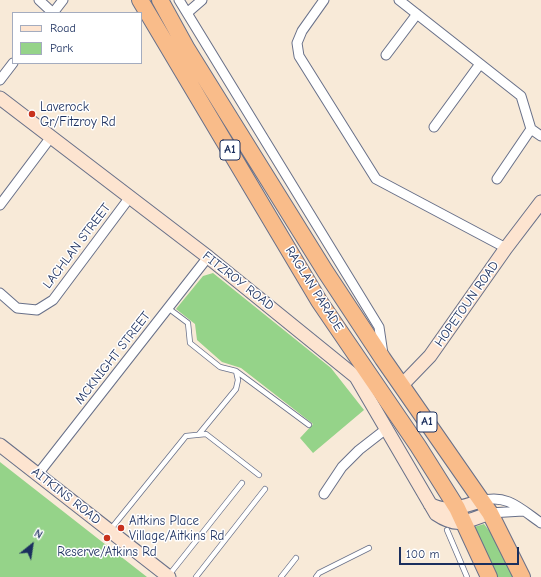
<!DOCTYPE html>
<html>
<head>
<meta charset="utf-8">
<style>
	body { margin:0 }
	#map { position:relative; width:541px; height:577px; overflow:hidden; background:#f8ead8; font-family:"Comic Neue",sans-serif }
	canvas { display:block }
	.legend { position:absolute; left:12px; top:12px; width:130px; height:52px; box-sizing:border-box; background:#fff; border:1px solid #a4acbf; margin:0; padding:5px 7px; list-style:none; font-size:12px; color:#1b2f5e }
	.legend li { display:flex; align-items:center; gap:8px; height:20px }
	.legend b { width:20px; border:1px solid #a4acbf }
	.north { position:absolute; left:12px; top:525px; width:40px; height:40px; -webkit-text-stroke:3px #fff; paint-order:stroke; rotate:30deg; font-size:11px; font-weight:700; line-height:16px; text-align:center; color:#1b2f5e }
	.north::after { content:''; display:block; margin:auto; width:14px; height:18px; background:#1b2f5e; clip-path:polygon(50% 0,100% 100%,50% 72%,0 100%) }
	.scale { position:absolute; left:399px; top:547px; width:120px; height:18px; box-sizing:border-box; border:2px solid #1b2f5e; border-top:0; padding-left:5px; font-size:12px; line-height:14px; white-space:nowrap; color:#1b2f5e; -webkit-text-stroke:3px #fff; paint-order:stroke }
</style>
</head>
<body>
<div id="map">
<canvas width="541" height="577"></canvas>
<ul class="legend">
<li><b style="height:5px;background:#fde4d0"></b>Road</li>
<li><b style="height:11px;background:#95d389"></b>Park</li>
</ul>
<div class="north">N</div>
<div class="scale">100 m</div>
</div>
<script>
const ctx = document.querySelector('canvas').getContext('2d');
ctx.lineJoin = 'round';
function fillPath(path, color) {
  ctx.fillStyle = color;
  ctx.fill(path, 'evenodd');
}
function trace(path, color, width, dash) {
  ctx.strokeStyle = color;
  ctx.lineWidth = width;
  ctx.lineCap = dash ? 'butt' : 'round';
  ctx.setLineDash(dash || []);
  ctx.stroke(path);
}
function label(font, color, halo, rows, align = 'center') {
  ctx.font = font + ' "Comic Neue",sans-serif';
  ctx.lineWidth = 3;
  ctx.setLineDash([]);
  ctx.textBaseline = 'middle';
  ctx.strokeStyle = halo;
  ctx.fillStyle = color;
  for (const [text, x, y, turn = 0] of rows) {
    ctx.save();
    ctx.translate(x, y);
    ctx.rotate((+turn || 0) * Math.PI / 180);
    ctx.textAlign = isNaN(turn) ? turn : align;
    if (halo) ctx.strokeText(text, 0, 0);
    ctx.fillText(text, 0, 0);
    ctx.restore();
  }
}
fillPath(new Path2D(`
	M213,273l118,95 33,42 -51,43 -13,-15 13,-14 -72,-56 -19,-6 -25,-22 -2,-16 -19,-15 27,-33z
	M0,462l147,115h-147z
	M484,524l35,45 3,8h-26l-22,-50z`), '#95d389');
const lane = new Path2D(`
	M168,308l20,15 2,20 30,24 16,4 73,54
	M199,434l37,-45 2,-9 -2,-9
	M110,530l76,-94 20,-2 53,41
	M447,530l20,47
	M169,575l73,-92
	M196,577l69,-88
	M281,577l15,-19
	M316,577l3,-4 50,-25`);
const street = new Path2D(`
	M39,0l14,13
	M179,0l200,327 4,27
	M324,0l-22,31 -5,12 2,13 77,123 130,69
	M399,0l122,96 10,33 10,7
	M53,13l10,-13
	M187,13l15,-13
	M386,55l31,-41
	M0,80l13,-17
	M434,127l46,-63
	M497,179l34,-50
	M0,205l51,-68
	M0,293l17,15 20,2 16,-10 77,-103
	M38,474l170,-217
	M324,494l18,-27 17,-17 27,-21
	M481,501c25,-8 40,8 60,22
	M490,513l33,-2`);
const secondary = new Path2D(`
	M0,98l208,159 148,120 80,137c22,15 31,7 54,-1
	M402,385l28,-29 76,-108 35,-46
	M0,445l169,132
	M430,504c17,10 33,2 51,-3`);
const highway = new Path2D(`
	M140,0l179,301 99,145 39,62 32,69
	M160,0l27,49 138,222 58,88 107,154 32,64`);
trace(lane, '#687089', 6);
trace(street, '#687089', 11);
trace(secondary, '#687089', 15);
trace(highway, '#687089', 18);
trace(lane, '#fff', 4.5);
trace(street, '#fff', 9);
trace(secondary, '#fde4d0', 13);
trace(highway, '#f9bc8a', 16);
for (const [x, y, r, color] of [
	[32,114,4,"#c8321e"],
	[121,528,4,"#c8321e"],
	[107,538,4,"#c8321e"]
]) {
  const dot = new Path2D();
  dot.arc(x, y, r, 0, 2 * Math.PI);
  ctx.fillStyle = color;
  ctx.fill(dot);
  trace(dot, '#fff', 1.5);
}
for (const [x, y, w] of [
	[230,150,20],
	[427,422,20]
]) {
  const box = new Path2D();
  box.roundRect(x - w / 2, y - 10, w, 20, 3);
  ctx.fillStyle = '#fff';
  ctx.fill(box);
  trace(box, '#1b2f5e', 1);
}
label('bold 12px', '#1b2f5e', null, [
	["A1",230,150],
	["A1",427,422]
]);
label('13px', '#1b2f5e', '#fff', [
	["Laverock",40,107],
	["Gr/Fitzroy Rd",40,122],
	["Aitkins Place",129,521],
	["Village/Aitkins Rd",129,536],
	["Reserve/Atkins Rd",107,552,"center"]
], 'left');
label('13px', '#1b2f5e', '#fff', [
	["LACHLAN STREET",77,246,-53],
	["FITZROY ROAD",238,281,38],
	["RAGLAN PARADE",314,289,58],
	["HOPETOUN ROAD",467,304,-55],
	["MCKNIGHT STREET",113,358,-52],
	["AITKINS ROAD",66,496,38]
]);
</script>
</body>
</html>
